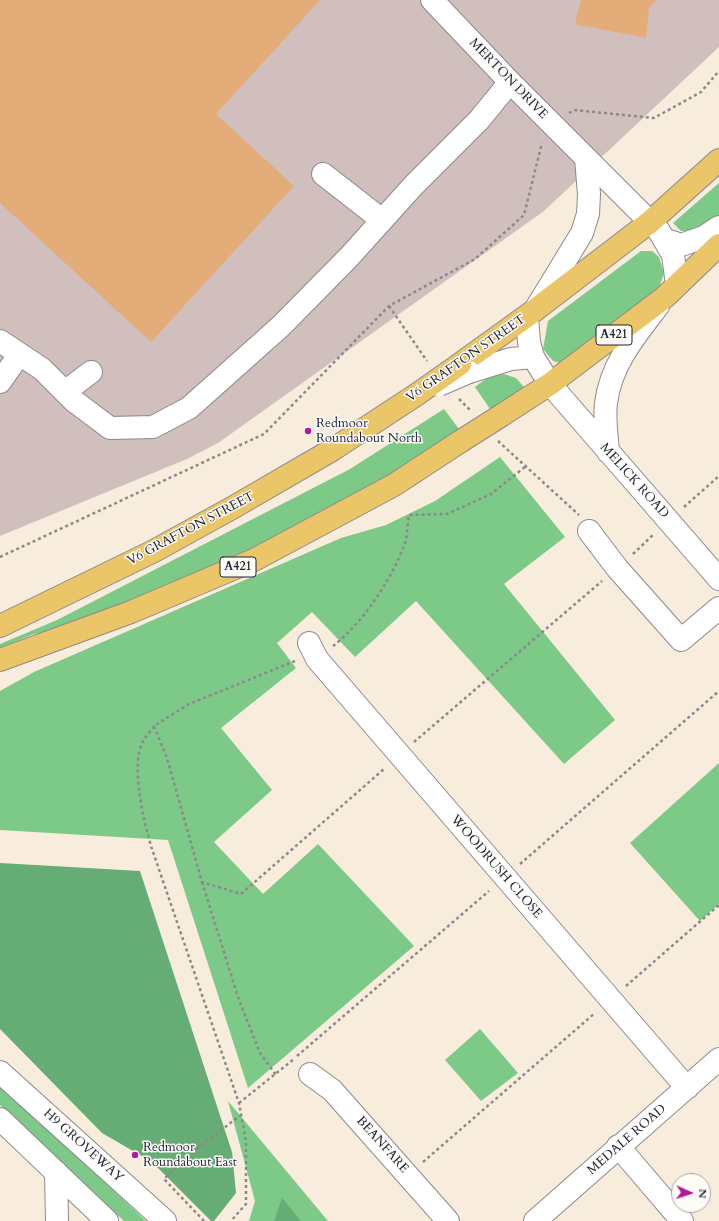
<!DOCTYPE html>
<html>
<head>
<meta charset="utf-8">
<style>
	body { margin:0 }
	#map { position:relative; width:719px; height:1221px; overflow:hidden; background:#f8eddc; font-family:Cardo,serif }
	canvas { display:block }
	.north { position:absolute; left:671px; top:1173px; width:40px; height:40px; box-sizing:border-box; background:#fdfcf7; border:1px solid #a5a5ac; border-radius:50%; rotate:93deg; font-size:11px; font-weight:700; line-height:16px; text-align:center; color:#22223b }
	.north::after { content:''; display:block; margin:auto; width:14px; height:18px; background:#b5179e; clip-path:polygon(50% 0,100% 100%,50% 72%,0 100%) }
</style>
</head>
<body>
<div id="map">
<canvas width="719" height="1221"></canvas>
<div class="north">N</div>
</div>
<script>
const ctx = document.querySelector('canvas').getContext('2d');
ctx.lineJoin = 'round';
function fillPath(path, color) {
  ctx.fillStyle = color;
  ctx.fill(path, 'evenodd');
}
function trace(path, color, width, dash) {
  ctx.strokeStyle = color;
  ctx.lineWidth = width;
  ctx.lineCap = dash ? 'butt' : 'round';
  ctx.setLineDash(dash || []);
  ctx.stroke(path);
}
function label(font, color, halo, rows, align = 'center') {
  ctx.font = font + ' Cardo,serif';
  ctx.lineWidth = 3;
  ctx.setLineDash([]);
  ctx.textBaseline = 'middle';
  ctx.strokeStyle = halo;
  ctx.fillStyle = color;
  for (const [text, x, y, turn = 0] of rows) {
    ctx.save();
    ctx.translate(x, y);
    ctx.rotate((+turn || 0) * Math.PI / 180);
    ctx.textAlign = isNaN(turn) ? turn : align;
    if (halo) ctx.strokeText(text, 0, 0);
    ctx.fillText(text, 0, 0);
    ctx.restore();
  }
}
fillPath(new Path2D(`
	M0,0h719v47l-175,164 -326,232 -31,16 -187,77z`), '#d1bfbe');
fillPath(new Path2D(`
	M719,183v42l-20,7 -18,-1 -8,-8z
	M641,251h11l7,6 5,16 -5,15 -95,76 -11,-3 -10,-12 5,-28z
	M504,374l12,4 8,9 -32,25 -17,-25 12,-9z
	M444,409l15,20 -53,39 -170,93 -162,67 -40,6 -34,14v-4l57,-24 293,-151z
	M500,457l65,80 -61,47 111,136 -51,44 -148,-163 -61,56 -43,-45 -35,31 19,25 -75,60 51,62 -58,52 49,52 55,-50 96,102 -166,142 -80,-248 -168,-10v-139l34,-19 307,-134 45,-13 49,-24z
	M719,763v141l-19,17 -70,-78z
	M480,1029l38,44 -37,28 -36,-41z
	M0,1084l10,9 136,128h-22l-124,-116z
	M228,1101l100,120h-79l6,-20z`), '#7cc988');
fillPath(new Path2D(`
	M0,863l140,8 92,281 4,41 -22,28h-3l-59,-59 -50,-29 -102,-104z
	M282,1198l19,23h-27z`), '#65ad74');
fillPath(new Path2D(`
	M0,0h320l-104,114 78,72 -143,156 -151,-139z
	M581,0h75l-7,8 -3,30 -71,-14z`), '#e3ac79');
const minor = new Path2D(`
	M432,0l78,82 149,149 14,24 4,30
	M323,174l59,46
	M666,240l15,5 23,-8 15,-10
	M535,310l47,-77 6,-19 1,-20 -3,-36
	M527,317l2,25 4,15 17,27 169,195
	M0,341l42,28 32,32 36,27 43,-1 36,-19 92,-82 68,-69 64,-71 66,-66 31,-38
	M469,372l42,-13 22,-2
	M0,382l19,-27
	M66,391l25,-19
	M608,452c-1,-15 -4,-33 -2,-49 5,-39 29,-67 52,-97
	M589,531l28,37 64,72 38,-32
	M309,643l8,16 370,429
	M0,1072l165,149
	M310,1074l22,16 116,131
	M0,1119l107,102
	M618,1146l64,75
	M56,1172l1,49
	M535,1221l184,-162`);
const highway = new Path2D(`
	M460,364l75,-54 115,-88 69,-62
	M502,415l48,-31 115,-87 54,-52
	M0,626l154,-75 78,-43 100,-58 84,-55
	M0,660l131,-48 123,-52 140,-75 67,-44`);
trace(minor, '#8d888c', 24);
trace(highway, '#8d888c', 24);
trace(new Path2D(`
	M569,113l5,-3 80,8 47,-26 18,-21
	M389,306l38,55
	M459,399l12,12
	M498,441l81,74
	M684,507l35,-31
	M633,554l21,-20
	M0,557l264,-123 125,-128 86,-47 49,-44 18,-72
	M333,646c29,-22 58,-66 71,-100 4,-9 3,-21 5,-31l38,-1 44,-20 34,-27
	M295,661l-106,43 -35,22 13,32 35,124 39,12 143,-125
	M154,726c-3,5 -8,10 -11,15 -13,25 1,82 9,108l87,254 7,39v62l-15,17
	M414,742l188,-161
	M520,864l199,-173
	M202,882l37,118 21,53 16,22
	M626,986l93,-81
	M297,1056l192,-165
	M239,1103l55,-44
	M423,1162l172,-149
	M204,1221l-40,-42 24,-23 54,-42`), '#8d888c', 2.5, [3, 3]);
trace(minor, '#fff', 22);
trace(highway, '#eac669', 22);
const minorBridge = new Path2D(`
	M439,385l30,-13`);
const highwayBridge = new Path2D(`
	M416,395l44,-31
	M461,441l41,-26`);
trace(minorBridge, '#8d888c', 24, []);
trace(highwayBridge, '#8d888c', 24, []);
trace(minorBridge, '#fff', 22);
trace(highwayBridge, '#eac669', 22);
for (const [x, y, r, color] of [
	[308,431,4,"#b5179e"],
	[135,1155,4,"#b5179e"]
]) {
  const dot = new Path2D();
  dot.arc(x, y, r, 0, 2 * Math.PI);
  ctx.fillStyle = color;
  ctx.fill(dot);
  trace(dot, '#fdfcf7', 1.5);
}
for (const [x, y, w] of [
	[614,335,36],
	[238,567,36]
]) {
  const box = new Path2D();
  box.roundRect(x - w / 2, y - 10, w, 20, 3);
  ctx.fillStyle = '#fdfcf7';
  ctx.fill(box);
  trace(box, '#22223b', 1);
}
label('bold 12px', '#22223b', null, [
	["A421",614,335],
	["A421",238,567]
]);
label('13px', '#22223b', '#fdfcf7', [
	["MERTON DRIVE",508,79,46],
	["V6 GRAFTON STREET",466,359,-35],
	["MELICK ROAD",634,481,48],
	["V6 GRAFTON STREET",191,529,-28],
	["WOODRUSH CLOSE",496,867,49],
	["MEDALE ROAD",627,1140,-41],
	["BEANFARE",382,1145,48],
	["H9 GROVEWAY",83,1146,42]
]);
label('13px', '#22223b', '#fdfcf7', [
	["Redmoor",316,424],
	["Roundabout North",316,439],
	["Redmoor",143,1148],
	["Roundabout East",143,1163]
], 'left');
</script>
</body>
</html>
